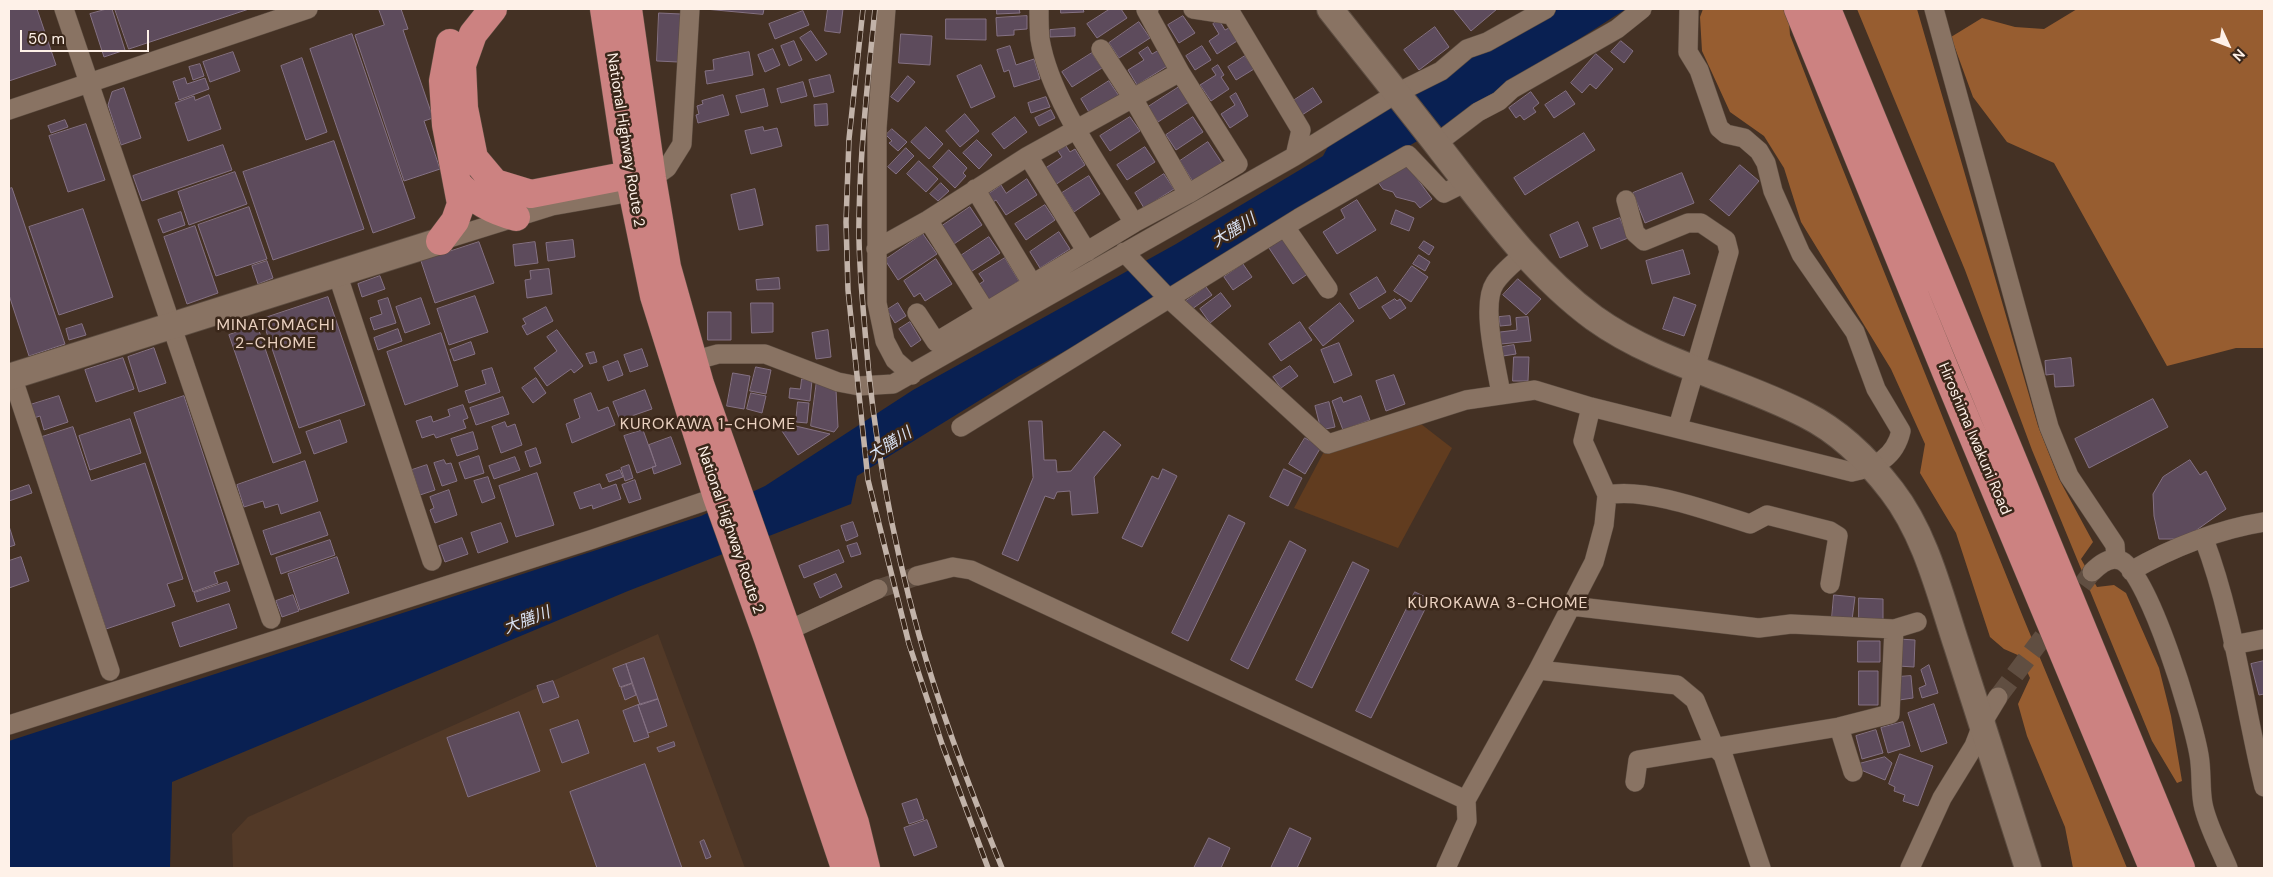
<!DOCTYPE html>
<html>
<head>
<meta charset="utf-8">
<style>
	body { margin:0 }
	#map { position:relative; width:2273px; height:877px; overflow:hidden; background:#443124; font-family:"DM Sans",sans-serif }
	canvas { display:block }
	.frame { position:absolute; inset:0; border:10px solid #fef1e8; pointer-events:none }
	.north { position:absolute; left:2203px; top:20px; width:50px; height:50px; -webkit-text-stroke:4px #3a271a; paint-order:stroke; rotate:133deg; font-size:14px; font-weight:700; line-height:20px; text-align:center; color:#fef1e8 }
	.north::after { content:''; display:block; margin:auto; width:18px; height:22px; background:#fef1e8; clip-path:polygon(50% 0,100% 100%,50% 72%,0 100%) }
	.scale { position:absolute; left:20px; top:30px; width:129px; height:22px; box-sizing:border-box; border:2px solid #fef1e8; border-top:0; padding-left:6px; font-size:15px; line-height:18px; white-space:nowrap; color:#fef1e8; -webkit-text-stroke:4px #3a271a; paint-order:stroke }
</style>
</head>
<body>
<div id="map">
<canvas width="2273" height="877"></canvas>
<div class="frame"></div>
<div class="north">N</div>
<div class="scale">50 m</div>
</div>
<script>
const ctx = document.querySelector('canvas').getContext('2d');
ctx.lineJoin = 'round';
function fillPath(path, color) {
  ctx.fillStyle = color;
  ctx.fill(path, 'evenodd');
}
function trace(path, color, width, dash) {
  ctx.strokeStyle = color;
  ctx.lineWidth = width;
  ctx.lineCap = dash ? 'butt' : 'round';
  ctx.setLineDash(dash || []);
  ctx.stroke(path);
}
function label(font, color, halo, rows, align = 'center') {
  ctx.font = font + ' "DM Sans","Noto Sans JP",sans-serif';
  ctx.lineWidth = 5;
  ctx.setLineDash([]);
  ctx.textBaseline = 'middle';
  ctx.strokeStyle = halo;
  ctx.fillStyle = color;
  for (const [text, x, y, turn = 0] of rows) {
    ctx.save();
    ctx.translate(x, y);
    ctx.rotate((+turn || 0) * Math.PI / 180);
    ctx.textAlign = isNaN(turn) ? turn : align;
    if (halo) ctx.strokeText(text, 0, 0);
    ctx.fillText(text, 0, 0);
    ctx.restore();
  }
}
fillPath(new Path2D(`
	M658,634l87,234h-512l-1,-34 16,-17z`), '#523927');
fillPath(new Path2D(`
	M1412,417l40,31 -54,100 -104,-40 34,-64z`), '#613c1f');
fillPath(new Path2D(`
	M1703,9h85l2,26 29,75 204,507 104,251h-54l-8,-41 -38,-91 -9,-32 12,-26 -10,-22 -16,-7 -14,-12 -34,-104 -36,-60 5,-29 -34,-75 -90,-147 -17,-54 -20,-32 -34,-24 -28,-61 -2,-34z
	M1857,9h60l121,417 21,53 34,63 -12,17 16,28 17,-2 12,8 33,75 12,48 11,65 -5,2 -25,-42 -120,-291 -67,-180z
	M2077,9h187v339h-28l-69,18 -113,-203 -47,-21 -34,-45 -22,-60 31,-19 33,9 29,2z`), '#975d30');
fillPath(new Path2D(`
	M1553,9h73l-183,117 -180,105 -157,98 -87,47 -162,100 -6,28 -223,87 -456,191 -2,86h-161v-127l692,-225 64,-30 148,-96 263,-146 147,-88 7,-13z`), '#092052');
const building = new Path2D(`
	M9,9h28l19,56 -47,16z
	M107,9h5l13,41 -21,7 -14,-43z
	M115,9h134l-120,40z
	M379,9h22l7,20 -5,1 30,88 -9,3 16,48 -36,12 -49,-146 29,-10z
	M705,9h59l-1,5z
	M828,9h15l-3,24 -15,-2z
	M997,9h22l1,4 -23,1z
	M1061,9h22l1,3 -23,1z
	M1110,9h11l6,9 -30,20 -10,-14z
	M1455,9h42l-26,22 -17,-21z
	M803,11l6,14 -34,14 -6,-15z
	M659,13l22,1 -3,48 -21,-1z
	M1027,16v13l-13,1v5l-17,1 -1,-18z
	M1183,16l12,17 -16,10 -11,-18z
	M946,19h40v21l-40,-1z
	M1219,20l6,10 4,-2 8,13 -20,13 -8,-13 10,-7 -6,-10z
	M1139,22l11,16 -31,20 -10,-15z
	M1435,27l14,20 -30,23 -15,-20z
	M1075,28v8l-25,1v-7z
	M811,31l16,23 -11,7 -16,-23z
	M352,34l63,184 -42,15 -63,-184z
	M901,34l31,2 -2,29 -31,-2z
	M794,41l8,19 -13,6 -8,-20z
	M1621,41l12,10 -9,12 -13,-11z
	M1010,46l6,19 18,-6 6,20 -26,8 -5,-17 -5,2 -7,-22z
	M1202,46l9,14 -16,10 -9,-14z
	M1148,47l4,7 7,-4 10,15 -32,20 -9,-15 16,-10 -5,-7z
	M773,49l7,16 -15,7 -7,-17z
	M233,52l7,19 -30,11 -7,-20z
	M749,52l4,23 -46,9 -2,-13 9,-1 -1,-10z
	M1092,53l10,15 -30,19 -10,-15z
	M1596,54l17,15 -17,20 -6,-5 -8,9 -11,-10z
	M1245,56l9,13 -18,11 -8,-13z
	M302,58l25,74 -21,8 -25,-74z
	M200,64l4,12 -11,4 -4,-13z
	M981,65l14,32 -24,11 -14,-32z
	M1218,65l6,10 -3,2 8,12 -18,12 -11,-16 16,-10 -4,-6z
	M830,75l4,17 -20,5 -5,-17z
	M908,76l7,6 -17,20 -7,-5z
	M185,78l2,6 18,-6 4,11 -30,11 -6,-18z
	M1109,81l10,15 -29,18 -9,-15z
	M803,82l4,14 -26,7 -4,-14z
	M1179,87l10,15 -31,20 -10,-15z
	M124,88l17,50 -20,7 -13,-40 4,-13z
	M1313,88l9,14 -20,13 -9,-14z
	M764,89l4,17 -27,7 -5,-17z
	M1566,91l9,13 -21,14 -9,-13z
	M1531,92l8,11 -6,5 3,4 -12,8 -4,-5 -4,3 -7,-10z
	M1236,93l12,23 -18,12 -9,-14 14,-9 -5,-8z
	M209,95l12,34 -33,12 -13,-38 19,-7 1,4z
	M723,95l6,20 -31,8 -2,-8 3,-1 -2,-8 6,-2 -1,-3z
	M1046,97l4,10 -19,6 -3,-10z
	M827,104l1,21 -13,1 -1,-21z
	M1051,110l4,8 -16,8 -4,-8z
	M965,114l14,17 -19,16 -14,-16z
	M1015,117l12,15 -23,17 -12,-15z
	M1130,117l10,14 -30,20 -10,-15z
	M1193,117l10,15 -27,18 -10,-15z
	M65,120l3,7 -17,6 -3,-7z
	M86,124l19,56 -37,12 -19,-56z
	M763,127l1,4 13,-3 5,18 -31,8 -6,-23z
	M926,127l17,17 -14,15 -18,-17z
	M892,129l15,13 -9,9 -9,-8 3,-2 -6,-6z
	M1584,133l11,17 -70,45 -11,-17z
	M977,140l15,15 -13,14 -16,-16z
	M334,141l30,88 -91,31 -30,-88z
	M1208,142l14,21 -29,19 -13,-21z
	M223,145l9,25 -90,31 -9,-25z
	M1066,146l4,6 5,-3 10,16 -30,20 -11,-16 18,-12 -4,-6z
	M1145,147l10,15 -28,18 -10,-15z
	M906,148l8,8 -18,18 -8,-7z
	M949,150l18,18 -4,5 3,3 -11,12 -22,-21z
	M919,161l19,18 -12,13 -19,-18z
	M1405,162l27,37 -12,9 -5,-6 -19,-5 -3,-5 -10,-3 -5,-7z
	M1740,165l19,16 -30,35 -19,-16z
	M235,172l12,32 -58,21 -11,-33z
	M1682,173l12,30 -49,20 -12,-30z
	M1164,174l10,15 -30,19 -9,-15z
	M1089,176l11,18 -26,18 -12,-19z
	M1027,179l10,16 -31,20 -10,-15 -3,2 -5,-8 13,-9 5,8z
	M941,183l8,8 -11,10 -8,-7z
	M12,188l53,156 -36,12 -20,-61v-106z
	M755,189l8,36 -24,5 -8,-35z
	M1357,200l19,30 -39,24 -14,-22 22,-14 -4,-8z
	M1045,205l10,15 -29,20 -11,-16z
	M249,207l18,52 -51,17 -18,-51z
	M970,207l12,18 -31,21 -12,-18z
	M83,209l30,88 -54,18 -30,-88z
	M1396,210l18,8 -5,13 -18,-7z
	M181,212l4,13 -22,8 -5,-13z
	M1620,218l8,20 -27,11 -8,-21z
	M1578,222l10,24 -28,12 -10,-23z
	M828,225l1,25 -12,1 -1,-25z
	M195,226l23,67 -31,11 -23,-67z
	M1059,232l11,17 -30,19 -10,-16z
	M923,234l14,20 -39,26 -13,-20z
	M989,237l11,16 -31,20 -10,-16z
	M1284,238l25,35 -16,11 -24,-36z
	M573,240l2,17 -27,4 -2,-18z
	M1424,241l10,6 -5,8 -10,-7z
	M479,242l15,41 -59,20 -14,-42z
	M535,242l3,21 -23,3 -2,-21z
	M1683,250l7,24 -38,10 -6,-23z
	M1419,255l11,7 -5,9 -12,-7z
	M1005,258l14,23 -31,20 -10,-16 6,-4 -5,-7z
	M936,259l16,25 -27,17 -5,-8 -6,4 -10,-16z
	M267,261l6,17 -15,6 -6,-18z
	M1243,264l9,13 -19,13 -9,-13z
	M1412,266l16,11 -17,25 -17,-11z
	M549,269l3,25 -25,4 -2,-18 6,-1 -1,-8z
	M380,276l5,13 -23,8 -4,-13z
	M1377,277l9,15 -27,17 -9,-15z
	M779,278l1,11 -23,1 -1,-10z
	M1518,279l23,20 -15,16 -23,-20z
	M1206,287l6,8 -20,14 -6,-8z
	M1221,293l10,13 -21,17 -10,-14z
	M475,296l13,36 -39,13 -12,-36z
	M328,297l37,108 -66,23 -37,-109z
	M1674,297l22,8 -12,31 -21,-7z
	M388,298l8,25 -22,7 -4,-12 12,-4 -4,-13z
	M421,298l9,26 -25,9 -9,-26z
	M1395,299l2,2 3,-2 6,9 -16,11 -8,-12z
	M751,303h22v29l-21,1z
	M898,303l8,13 -11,7 -8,-13z
	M1340,303l14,18 -31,25 -14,-18z
	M546,307l7,14 -26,14 -5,-9 4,-2 -3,-5z
	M708,312h23v28h-23z
	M1510,316l1,9 -11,1 -1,-9z
	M1528,317l3,24 -30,3 -1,-12 17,-2 -1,-12z
	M910,322l11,18 -10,7 -12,-18z
	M1300,322l12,18 -31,21 -12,-17z
	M82,324l4,11 -17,5 -3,-11z
	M257,325l44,128 -28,10 -44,-128z
	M398,329l4,12 -24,9 -4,-12z
	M557,330l26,36 -9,7 -3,-4 -24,17 -13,-18 23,-17 -10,-14z
	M828,330l3,27 -15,2 -4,-26z
	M441,333l17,53 -53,19 -18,-53z
	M471,342l4,12 -21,7 -4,-11z
	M1339,343l13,32 -18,8 -13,-33z
	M1514,345l2,9 -13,2 -1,-9z
	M154,348l12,35 -27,9 -11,-35z
	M642,349l6,17 -18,6 -6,-17z
	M594,352l3,10 -7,2 -4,-10z
	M1514,357h15l-1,24h-15z
	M123,358l11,31 -38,13 -11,-32z
	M2071,358l3,28 -19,1 -1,-13 -8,1 -1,-14z
	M618,361l5,14 -15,6 -5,-14z
	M1290,366l8,10 -17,12 -8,-11z
	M756,367l15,3 -5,24 -16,-3z
	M492,368l8,24 -31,11 -4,-12 21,-7 -4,-13z
	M733,373l17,3 -6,33 -17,-3z
	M1394,375l11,29 -19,7 -10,-30z
	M536,378l10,15 -13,10 -11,-15z
	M802,379l10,1 -2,21 -21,-3 1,-10 10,1z
	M817,380l19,10 2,37 -4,5 -23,-6z
	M645,390l7,19 -32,11 -7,-18z
	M591,393l7,18 10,-4 7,18 -43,18 -6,-19 14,-6 -6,-18z
	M751,393l15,3 -4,17 -15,-4z
	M59,396l9,26 -24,8 -4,-14 -6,2 -4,-13z
	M184,396l55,168 -25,8 4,11 -25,9 -59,-179z
	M1361,396l9,24 -27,10 -11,-29 9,-4 2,5z
	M503,397l6,17 -33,11 -6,-17z
	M2153,399l15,28 -79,41 -14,-29z
	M798,402l11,1 -2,20 -11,-1z
	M1329,402l6,25 -14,3 -6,-24z
	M463,405l5,13 -5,2 3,8 -30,10 -2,-4 -12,4 -6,-17 15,-5 2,6 17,-6 -2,-6z
	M130,419l11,34 -51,17 -11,-34z
	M340,420l7,22 -33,12 -8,-22z
	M1029,421h13l2,39h12l1,12 14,-1 33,-40 17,14 -27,32 4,36 -26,2 -2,-24 -13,1 -3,7 -9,-3 -27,65 -16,-7 31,-76z
	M505,422l2,5 8,-3 7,21 -21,8 -9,-26z
	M787,424l43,10 -32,21 -18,-27z
	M73,427l18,54 54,-18 38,116 -16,5 8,22 -69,23 -64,-192z
	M643,430l13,36 -19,7 -13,-37z
	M473,432l5,17 -21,7 -6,-17z
	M671,437l10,27 -27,10 -2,-7 4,-1 -7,-21z
	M1305,438l16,9 -16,27 -16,-10z
	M536,448l5,15 -11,4 -5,-15z
	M479,456l5,17 -19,6 -6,-16z
	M515,457l5,13 -26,9 -5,-13z
	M444,460l2,4 5,-1 6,18 -15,5 -8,-23z
	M2190,460l10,15 6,-4 20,38 -42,30h-25l-5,-23 -1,-22 10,-17z
	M305,461l13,40 -37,13 -3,-10 -13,4 -2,-7 -19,6 -7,-22z
	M427,465l8,25 -15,5 -8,-25z
	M629,465l4,13 -8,3 -4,-13z
	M1163,469l14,7 -35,71 -20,-9 30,-62 6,3z
	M1284,469l18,9 -14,28 -18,-9z
	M620,470l3,7 -14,5 -3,-7z
	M537,473l17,52 -38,12 -17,-51z
	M488,477l7,21 -13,5 -8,-22z
	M635,480l6,19 -12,4 -7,-18z
	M600,484l2,5 14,-5 5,15 -28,10 -1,-4 -12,4 -6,-16z
	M29,485l3,8 -23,8v-9z
	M449,490l8,25 -22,8 -5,-13 4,-2 -4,-11z
	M320,512l8,23 -57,20 -8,-24z
	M1229,515l16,8 -57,118 -16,-8z
	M853,522l5,14 -12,5 -5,-15z
	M501,523l7,19 -30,11 -7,-20z
	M9,526l6,19 -6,2z
	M462,538l6,16 -23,8 -6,-16z
	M330,540l5,15 -54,19 -5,-16z
	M1290,541l16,9 -58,119 -17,-9z
	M857,543l4,11 -10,3 -4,-11z
	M839,550l5,12 -40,16 -5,-12z
	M21,557l8,24 -20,7v-27z
	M337,557l12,36 -49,17 -12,-36z
	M1353,562l16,8 -57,118 -16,-8z
	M836,574l6,13 -22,11 -6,-14z
	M227,582l3,9 -33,11 -3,-9z
	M1415,592l15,7 -59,119 -15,-7z
	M293,595l6,16 -17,6 -6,-16z
	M1834,595l21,2 -3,23 -20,-2z
	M1859,598l24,1v22h-24z
	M229,604l8,24 -57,19 -8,-24z
	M1899,639l16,1 -1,27 -16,-1z
	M1858,641h22v21h-22z
	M644,658l14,41 -18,6 -14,-41z
	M2264,661v33l-5,1 -8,-31z
	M626,664l6,19 -12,4 -7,-18z
	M1929,665l9,28 -16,5 -3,-10 7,-3 -5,-15z
	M1859,671h19v34h-19z
	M1911,676l2,22 -14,2 -1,-23z
	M553,681l6,16 -16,6 -6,-17z
	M632,684l4,11 -11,5 -4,-12z
	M658,699l9,27 -19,7 -10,-28z
	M1934,704l13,39 -26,9 -13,-39z
	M638,705l11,32 -15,5 -11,-31z
	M519,712l21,59 -72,26 -21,-59z
	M578,720l11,33 -27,10 -12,-33z
	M1903,722l7,24 -22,7 -7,-25z
	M1876,730l7,23 -21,6 -6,-23z
	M674,742l1,4 -16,6 -2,-4z
	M1900,754l33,12 -15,40 -15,-5 2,-6 -11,-4 1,-4 -6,-3z
	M1885,757l7,6 -7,17 -24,-10 -2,-6z
	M645,764l37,104h-85l-27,-76z
	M917,799l7,20 -15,5 -7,-20z
	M927,820l10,27 -23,9 -10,-28z
	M1290,828l21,10 -14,30h-26z
	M1209,838l21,10 -9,20h-27z
	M704,840l7,17 -5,2 -6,-17z`);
fillPath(building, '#5d4b5c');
trace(building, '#847183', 1);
trace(new Path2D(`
	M878,589l39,-13
	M1998,697l94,-125`), '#604e41', 19, [19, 9]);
const street = new Path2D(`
	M64,9l207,610
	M886,9l-9,119v175l8,38 10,19 17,15
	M1039,9c0,10 0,21 1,30 10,61 62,131 94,184
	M1193,9l39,6 69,115 -6,26
	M1934,9l115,418 20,49 46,69 1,14
	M1101,49l33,51 54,94
	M9,110l299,-101
	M1436,144l42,-32 21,-11 13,-12 105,-60 25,-20
	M1028,156l59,96
	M975,189l58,96
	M1626,200l9,33 9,8 44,-18h13l25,17 3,12 -51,175
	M928,220l58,92
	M1285,227l43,62
	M440,241l112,-35 80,-14 35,-24 15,-24 8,-135
	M876,249l52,-29 100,-64 152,-84
	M1124,252l42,44 162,148 138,-44 69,-10 56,17 261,65c24,-5 43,-15 49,-41l-25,-42 -21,-57 -54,-78 -28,-63 -7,-28 -7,-12 -15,-13 -18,-4 -7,-6 -20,-58 -11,-18 1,-43
	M337,273l95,288
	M917,313l19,29 198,-119 54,-29 50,-30 -58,-92 -34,-62 3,-1
	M682,364l36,-10h47l73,28 21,4 34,-2 402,-228 102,-63 44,-22 26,-22 20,-7 59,-33
	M12,376l98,295
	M1501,394c-4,-26 -21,-89 -6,-111 7,-11 20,-21 30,-30
	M961,427l338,-209 109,-63 36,38 22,-11
	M1607,495c39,-8 105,17 143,29l17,-9 63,16 8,5 -8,48
	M2204,539c30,79 40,166 60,248
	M2131,571c40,-23 88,-42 133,-49
	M2092,572c7,-7 19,-17 30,-11 28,16 71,159 77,194 3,16 1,33 4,49 4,21 17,44 25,64
	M917,576l36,-9 18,3 495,230
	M1571,606l188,22 32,-4 103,5 23,-7
	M776,636l102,-47
	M2233,645l31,-6
	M1538,670l139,15 18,15 19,46 9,9 38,113
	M9,725l584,-186 124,-42
	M1839,727l14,45
	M1635,782l3,-22 201,-33 51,-13 4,-85
	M1446,868l21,-47 -1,-21 72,-130 56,-108 10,-37 3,-30 -24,-54 8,-34
	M1910,868l32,-70 32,-52 10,-26 14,-23`);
const secondary = new Path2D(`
	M1330,9c37,47 75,94 112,142 46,59 91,122 152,167 64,46 143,61 212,97 34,17 63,46 86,76 34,44 48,104 65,155 23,74 47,148 71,222
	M9,377l431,-136`);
const highway = new Path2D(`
	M493,9l-20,25 -11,31 2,43 10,50 21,25 36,11 98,-19 17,2
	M604,9l25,166 25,121 63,201 51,142 77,229
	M628,9l24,169 15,89 33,117 155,439 11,45
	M1798,9l148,363 207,496
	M1827,9l354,859
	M457,183c17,18 35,28 59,34
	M440,241l15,-20 6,-17 -15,-79 -3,-44 7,-38`);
trace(street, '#5d4d41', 20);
trace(secondary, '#5d4d41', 28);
trace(highway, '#5d4d41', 29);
trace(street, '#897363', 19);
trace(secondary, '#897363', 26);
trace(highway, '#cc8281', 28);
const rail = new Path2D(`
	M863,9l-14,130 -3,83 2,68 20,190 41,164 33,100 46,124
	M875,9c-7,70 -15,141 -16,211 -1,37 3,74 6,111 8,103 26,204 54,304 22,79 52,157 83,233`);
trace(rail, '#c2b3a9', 5.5);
trace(rail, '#3a271a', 4, [11]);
label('15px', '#fef1e8', '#3a271a', [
	["National Highway Route 2",625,140,81],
	["Hiroshima Iwakuni Road",1974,439,67],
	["National Highway Route 2",730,530,71]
]);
label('italic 16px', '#d9e2f3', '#3a271a', [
	["大膳川",1234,231,-32],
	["大膳川",890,445,-32],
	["大膳川",527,621,-21]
]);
ctx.letterSpacing = '1px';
label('16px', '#ead1c0', '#3a271a', [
	["MINATOMACHI",276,326],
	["2-CHOME",276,344],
	["KUROKAWA 1-CHOME",708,425],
	["KUROKAWA 3-CHOME",1498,604]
]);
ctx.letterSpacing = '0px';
</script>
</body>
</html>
